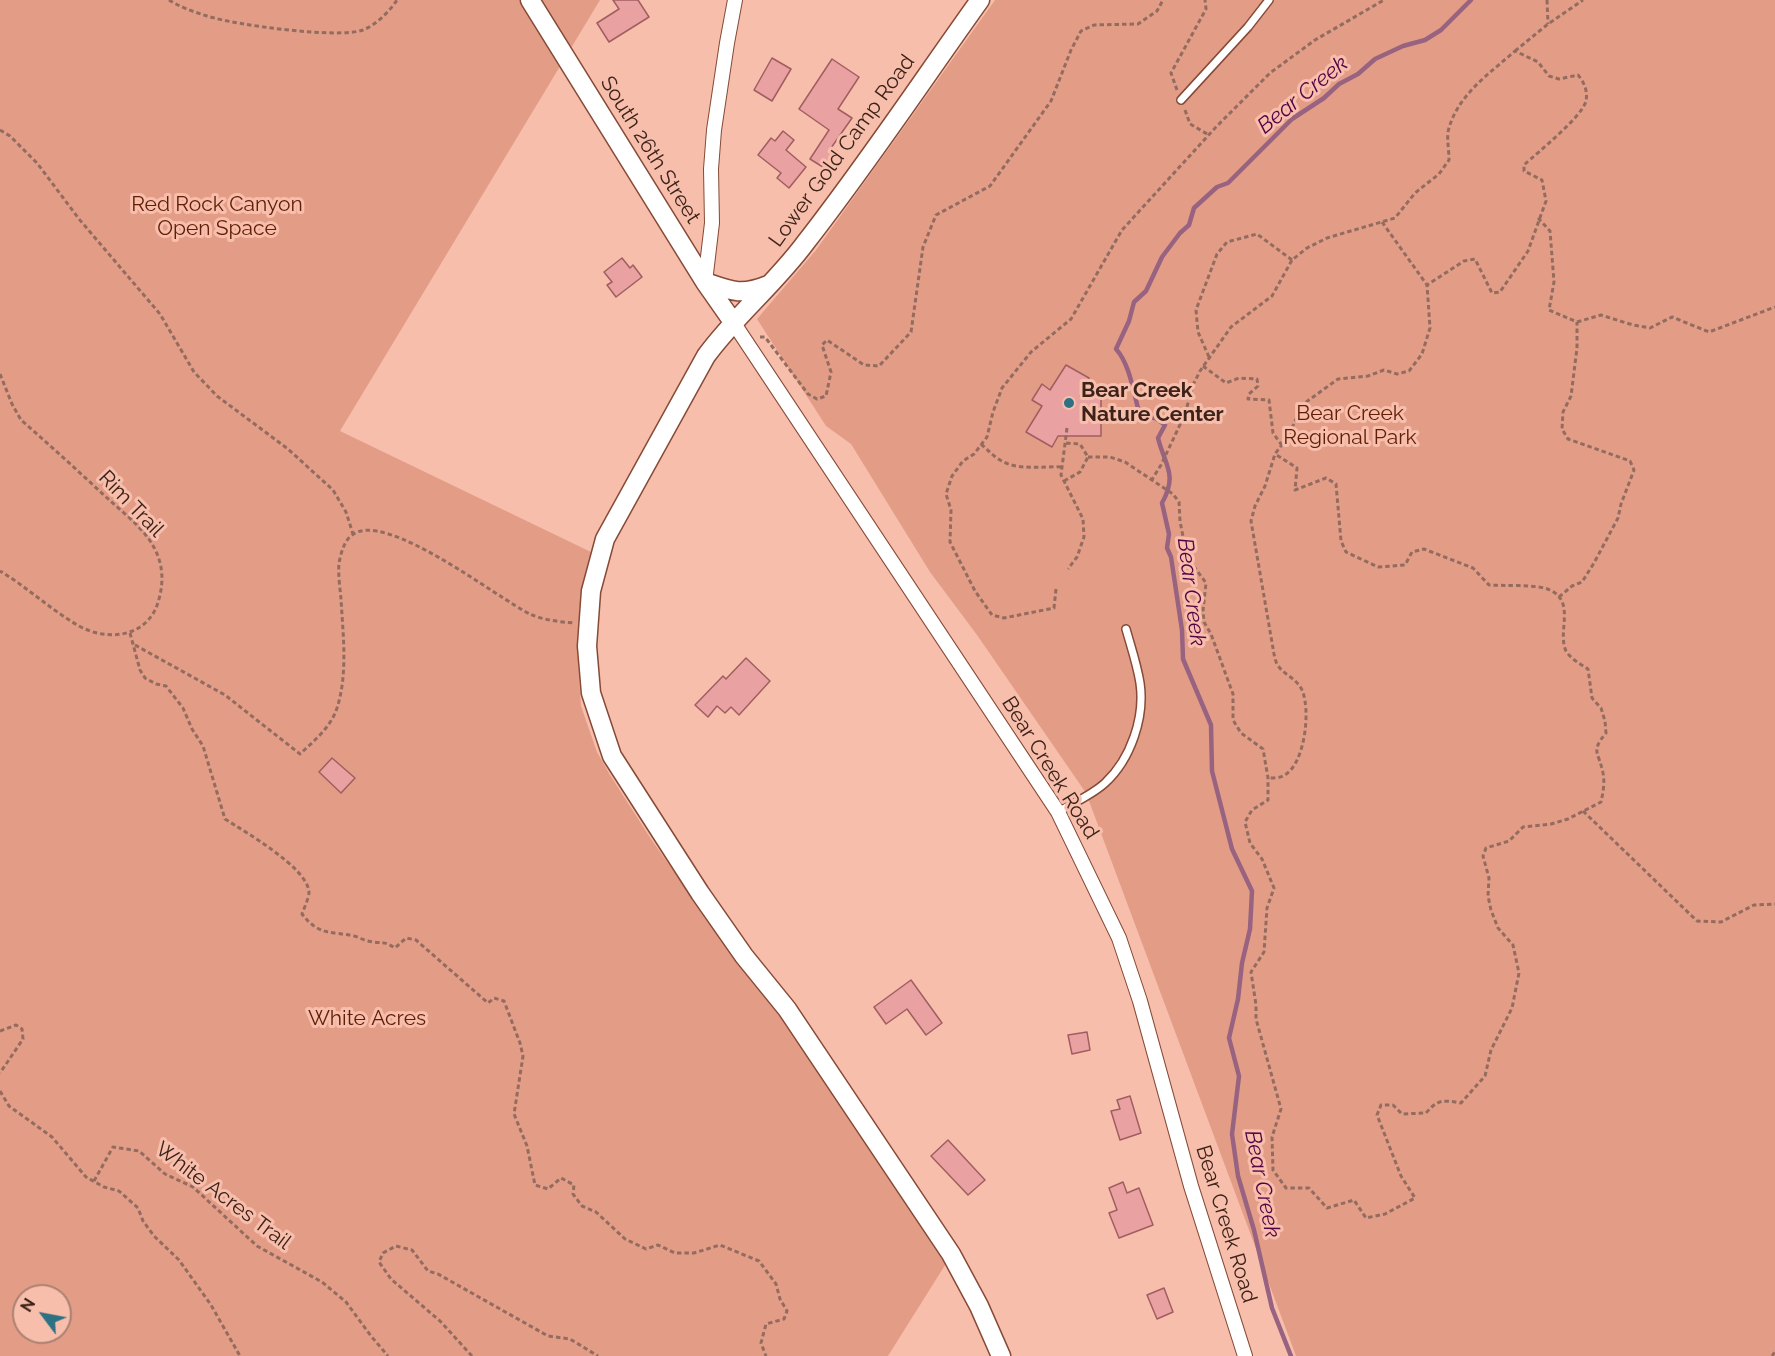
<!DOCTYPE html>
<html>
<head>
<meta charset="utf-8">
<style>
	body { margin:0 }
	#map { position:relative; width:1775px; height:1356px; overflow:hidden; background:#f7beac; font-family:Raleway,sans-serif }
	canvas { display:block }
	.north { position:absolute; left:12px; top:1284px; width:60px; height:60px; box-sizing:border-box; background:#f7beac; border:2px solid #ac8071; border-radius:50%; rotate:302deg; font-size:16px; font-weight:700; line-height:24px; text-align:center; color:#3c2219 }
	.north::after { content:''; display:block; margin:auto; width:21px; height:27px; background:#2e7182; clip-path:polygon(50% 0,100% 100%,50% 72%,0 100%) }
</style>
</head>
<body>
<div id="map">
<canvas width="1775" height="1356"></canvas>
<div class="north">N</div>
</div>
<script>
const ctx = document.querySelector('canvas').getContext('2d');
ctx.lineJoin = 'round';
function fillPath(path, color) {
  ctx.fillStyle = color;
  ctx.fill(path, 'evenodd');
}
function trace(path, color, width, dash) {
  ctx.strokeStyle = color;
  ctx.lineWidth = width;
  ctx.lineCap = dash ? 'butt' : 'round';
  ctx.setLineDash(dash || []);
  ctx.stroke(path);
}
function label(font, color, halo, rows, align = 'center') {
  ctx.font = font + ' Raleway,sans-serif';
  ctx.lineWidth = 6;
  ctx.setLineDash([]);
  ctx.textBaseline = 'middle';
  ctx.strokeStyle = halo;
  ctx.fillStyle = color;
  for (const [text, x, y, turn = 0] of rows) {
    ctx.save();
    ctx.translate(x, y);
    ctx.rotate((+turn || 0) * Math.PI / 180);
    ctx.textAlign = isNaN(turn) ? turn : align;
    if (halo) ctx.strokeText(text, 0, 0);
    ctx.fillText(text, 0, 0);
    ctx.restore();
  }
}
fillPath(new Path2D(`
	M0,0h600l-260,431 251,121 -11,55 -3,36 2,34 2,29 16,46 13,23 41,64 76,108 60,78 160,237 -59,94h-888zM24,1296h36v36h-36z
	M995,0h780v1356h-479l-210,-563 -109,-158 -47,-63 -79,-128 -25,-18 -69,-107 59,-69z`), '#e39d87');
trace(new Path2D(`
	M1291,1356l-19,-48 -18,-78 -16,-54 -6,-42 7,-58 -10,-38 9,-39 4,-36 8,-34 2,-38 -20,-42 -20,-78 -1,-46 -28,-66 -1,-29 -11,-73 -4,-9 2,-14 -7,-31c16,-29 3,-37 -4,-65l7,-13 -10,-7 -15,-2c-6,-21 -10,-52 -24,-67l13,-28 5,-19 12,-11 16,-34 18,-24 9,-8 5,-17 23,-21 11,-4 64,-64 32,-21 15,-14 19,-10 17,-15 28,-13 22,-6 16,-10 30,-30`), '#986380', 4.5);
const building = new Path2D(`
	M613,0h25l11,17 -40,25 -12,-19 22,-14z
	M772,58l19,11 -19,32 -18,-11z
	M832,59l27,18 -21,32 14,9 -21,30 6,3 -11,18 -16,-10 19,-29 -30,-21z
	M783,131l11,9 -8,10 20,17 -17,21 -12,-10 4,-5 -23,-18 13,-17 4,3z
	M622,258l8,10 3,-3 9,12 -26,20 -9,-12 5,-3 -8,-10z
	M1066,365l23,13 -9,18 21,1v39h-43l-6,11 -26,-15 16,-26 -10,-6 10,-16 8,6z
	M746,658l24,23 -31,34 -8,-8 -6,6 -8,-7 -9,11 -13,-12 28,-29 3,3z
	M332,758l23,20 -14,15 -22,-21z
	M911,980l31,43 -16,12 -19,-26 -21,15 -12,-17z
	M1087,1032l3,18 -18,4 -4,-19z
	M1130,1096l11,37 -21,7 -9,-29 9,-2 -3,-9z
	M948,1140l37,40 -17,15 -37,-39z
	M1123,1182l4,11 12,-5 14,37 -34,13 -10,-25 8,-3 -8,-22z
	M1164,1288l9,24 -16,7 -10,-24z`);
fillPath(building, '#eaa1a2');
trace(building, '#a05e60', 1.5);
const service = new Path2D(`
	M1181,100l67,-73 21,-27
	M1058,812c15,-9 34,-17 47,-29 26,-24 40,-66 35,-100 -3,-19 -9,-36 -14,-54`);
const minor = new Path2D(`
	M705,282l7,-59 -1,-54 3,-39 13,-87 8,-43
	M733,322l325,490 61,126 21,63 51,185 54,170`);
const tertiary = new Path2D(`
	M530,0l175,282 28,40
	M980,0c-58,81 -113,164 -174,242 -30,41 -70,73 -100,114l-101,183 -14,52 -4,55 4,47 21,63 88,137 44,63 43,53 164,245 28,52 22,50
	M705,282c26,9 36,14 63,3`);
trace(service, '#864a36', 10);
trace(minor, '#864a36', 16);
trace(tertiary, '#864a36', 21);
trace(new Path2D(`
	M169,0c11,7 25,12 38,16 28,9 131,23 156,14 13,-5 26,-18 34,-30
	M1547,0l1,24
	M1515,51l33,-27 35,-24
	M1177,90l-6,-17 35,-64 -1,-9
	M1185,110l5,14 19,11
	M0,130l10,6 27,27 42,56 81,95 34,58 23,24 71,53 45,41 13,22 7,22
	M1538,218l12,13 4,51 -5,28 28,12
	M1382,222l45,63
	M1577,322l24,-7 32,10 17,3 22,-11 37,15 66,-25
	M760,337h5l43,57 9,5 9,-3 5,-24 -9,-27 5,-5 37,25 15,1 32,-34 12,-85 13,-32 54,-29 61,-85 20,-51 10,-19 13,-6 44,-1 19,-13 6,-11
	M1209,357l-11,-25 -2,-22 21,-56 10,-12 30,-8 35,26
	M1203,366l23,17 13,-5 18,1 1,7 -9,8 -1,5 21,1 4,33 8,11
	M0,374l12,30 9,16c29,25 57,51 85,77 14,13 31,26 42,41 14,19 17,39 11,61 -9,37 -49,44 -80,27 -28,-16 -52,-39 -79,-55
	M1067,428l-6,47 22,44 1,18 -7,20 -9,12
	M981,444c7,6 12,12 19,16 17,11 42,6 62,7
	M1088,457h22l15,5 48,32 6,8 1,19 7,36 19,26 -3,28 1,11 7,12 22,60v26l8,13 22,16 5,29v22l-16,10 -7,12 5,21 12,16 12,29 -7,20 -3,44 -13,20 5,33v14l25,90 -9,28 1,33 13,18h23l18,20 27,-8 12,18 19,-4 30,-16 -14,-22 -24,-61 4,-10h12l9,9 24,-1c12,-14 17,-13 35,-10l24,-27 6,-26 21,-42 7,-35 -6,-28 -15,-17 -7,-18 -3,-14 1,-18 -6,-22 3,-8 23,-7 14,-14 28,-3 17,-5 33,-17c2,-9 4,-20 2,-29 -4,-21 -13,-21 3,-40l-1,-12 -4,-13 -9,-10 -4,-29c-8,-5 -17,-10 -22,-18 -9,-19 10,-49 -16,-61 -12,-6 -47,-4 -61,-5l-16,-17 -49,-19 -12,3 -7,13 -27,2 -32,-15 -5,-11 -5,-57 -10,-6 -31,12 2,-22 -22,-14
	M1064,481l16,-9 8,-15 -8,-13 -15,-1
	M1151,481l10,-16 24,-51 8,-29 7,-14 31,-44 41,-31 20,-36 15,-12 20,-10 68,-20 20,-25 24,-19 10,-14c0,-9 -2,-19 -1,-28 8,-36 41,-58 67,-81l23,11 11,14 10,3 19,-4c6,7 10,16 8,26 -4,16 -48,51 -62,64v6l18,9 4,21 -18,50 -28,41 -8,1 -17,-34 -11,2 -37,24 3,43 -8,26 -13,17 -12,3 -13,-4 -16,6 -30,3 -36,26 -13,30 -14,19 -10,32 -10,20 -4,15 23,133c1,4 2,10 5,13 7,9 18,12 23,23 9,20 3,76 -19,86 -4,2 -10,2 -14,2
	M1056,589l-2,19 -50,10 -12,-3 -17,-24 -25,-49 1,-32 -5,-16 6,-18 11,-15 11,-7 13,-17 6,-25 9,-24 29,-36 40,-33 51,-89 94,-103 54,-54 45,-33 69,-40
	M1559,597l13,-11 10,-4 12,-19 24,-45 3,-14 13,-34 -4,-9 -62,-22 -6,-10 1,-17 8,-16 6,-48v-26
	M130,633l10,37 5,8 11,6 10,2 17,22 9,21 11,17 22,73c20,13 82,48 84,73 0,6 -5,16 -7,22 17,22 28,17 52,22 5,1 9,4 14,5 13,3 15,-1 27,7l11,-10 10,2 72,63 6,-5 10,3 16,42 3,13 -9,58 13,32 8,39 13,4 13,-11 13,7 -1,9 9,12 14,6 29,27 21,10 12,-4 17,8h19l26,-8 39,16 17,23 4,15 7,12 -3,8 -18,5 -5,19 5,13
	M135,645l90,50 75,59c14,-13 31,-27 37,-46 11,-34 6,-73 4,-109 -1,-11 -3,-24 -2,-36 2,-10 5,-22 13,-28 33,-26 145,63 178,79 13,6 30,8 45,9
	M1583,811l114,110 24,1 33,-17 21,-1
	M0,1031l16,-6 6,4 1,10 -23,34
	M0,1091l9,15 43,31 34,40 18,10 15,4 19,17 5,13 11,15 25,24 32,45 29,51
	M94,1181l19,-34 26,4 26,23 28,13 64,59 65,36 24,20 25,34 17,20
	M472,1356l-32,-35 -49,-42 -12,-17 4,-9 13,-7 16,4 16,21 10,3 110,62 22,3 28,17
	M1772,1356l3,-4`), '#946c5f', 3, [4.5, 3]);
trace(service, '#fff', 7);
trace(minor, '#fff', 14);
trace(tertiary, '#fff', 18);
for (const [x, y, r, color] of [
	[1069,403,6,"#2e7182"]
]) {
  const dot = new Path2D();
  dot.arc(x, y, r, 0, 2 * Math.PI);
  ctx.fillStyle = color;
  ctx.fill(dot);
  trace(dot, '#f7beac', 2);
}
label('21px', '#3c2219', '#f7beac', [
	["South 26th Street",650,150,58],
	["Lower Gold Camp Road",842,151,-54],
	["Rim Trail",131,504,46],
	["Bear Creek Road",1050,768,58],
	["White Acres Trail",223,1196,37],
	["Bear Creek Road",1226,1224,73]
]);
label('21px', '#611d05', '#f7beac', [
	["Red Rock Canyon",217,205],
	["Open Space",217,229],
	["Bear Creek",1350,414],
	["Regional Park",1350,438],
	["White Acres",367,1019]
]);
label('bold 21px', '#3c2219', '#f7beac', [
	["Bear Creek",1081,391],
	["Nature Center",1081,415]
], 'left');
label('italic 22px', '#540344', '#f7beac', [
	["Bear Creek",1303,95,-39],
	["Bear Creek",1191,592,83],
	["Bear Creek",1262,1184,79]
]);
</script>
</body>
</html>
